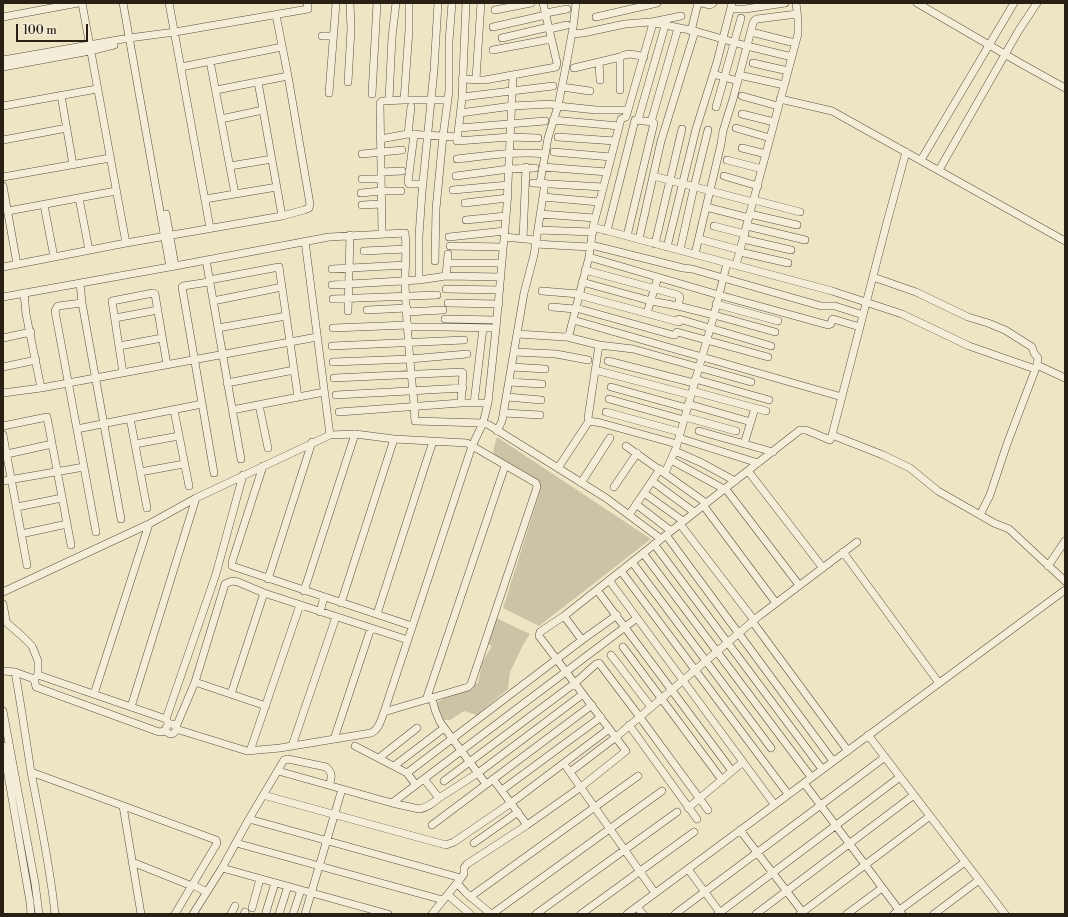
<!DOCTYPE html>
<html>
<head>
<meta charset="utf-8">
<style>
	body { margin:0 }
	#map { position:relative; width:1068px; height:917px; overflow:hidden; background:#eee5c4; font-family:"Libre Bodoni",serif }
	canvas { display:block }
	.frame { position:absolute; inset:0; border:4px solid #281f15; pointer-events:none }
	.scale { position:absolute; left:16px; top:24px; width:72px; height:18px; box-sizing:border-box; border:2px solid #281f15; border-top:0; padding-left:5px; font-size:12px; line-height:14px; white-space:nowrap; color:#281f15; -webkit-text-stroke:3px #f4eed9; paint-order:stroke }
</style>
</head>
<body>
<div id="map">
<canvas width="1068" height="917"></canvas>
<div class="frame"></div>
<div class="scale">100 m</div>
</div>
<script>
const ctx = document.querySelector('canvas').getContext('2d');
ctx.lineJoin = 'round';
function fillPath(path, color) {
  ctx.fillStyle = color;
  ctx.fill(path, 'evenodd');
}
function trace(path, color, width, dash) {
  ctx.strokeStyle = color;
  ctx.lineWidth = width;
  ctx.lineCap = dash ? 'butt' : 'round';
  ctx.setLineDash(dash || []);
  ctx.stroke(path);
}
fillPath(new Path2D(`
	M497,437l154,102 -112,87 -36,-18 38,-120 -46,-31 -2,-6z
	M496,618l34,16 -7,11 -13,27 -2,17 -31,26 -13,-4 -14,9h-8l-7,-16 9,-6 34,-15 4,-20 10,-17 -4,-2 6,-17z`), '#ccc3a6');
const minor = new Path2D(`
	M82,3l44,240
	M123,3l47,264
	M169,3l41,225
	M466,3l-4,96 -5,42 53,-4 28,1
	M702,3l8,2 3,-2
	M917,3l103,60 45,25
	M731,9h14l40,-6
	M495,10l36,-7
	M546,13l21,-4
	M3,17l75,-14
	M596,17l61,-14
	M652,22l29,-6
	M493,27l53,-12
	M549,29l18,-4
	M691,31l7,-28
	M751,32l44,11
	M572,34l11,-1 42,-9 25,-2 45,9 52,15 45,11
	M322,36h11
	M502,38l47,-11
	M493,50l58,-11
	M620,57v33
	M3,60l126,-22 46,-6 133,-23 -1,-6
	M210,61l25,133
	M599,62l1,18
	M753,63l35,8
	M3,67l87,-16 24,-6
	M181,67l101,-20
	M574,68l46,-11c8,-5 16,-2 24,0
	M713,74l25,7
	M739,75l45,10
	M462,79l23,1 71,-13 1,-4 -14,-60
	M476,79l5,-76
	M258,82l24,134
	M348,82l3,-53 -1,-26
	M562,87l28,4
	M216,90l72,-14
	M329,93l7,-90
	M372,94l5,-91
	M61,95l12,70
	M742,96l36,10
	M462,97l91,-11
	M780,99l52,12 233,130
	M389,100l3,-63 4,-34
	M404,100l5,-70v-27
	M3,106l94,-17
	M716,107l25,-89
	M460,113l52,-7 39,-2 7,2 38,4h32
	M742,114l32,8
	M221,119l42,-9
	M553,120l66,6
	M638,120l27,-94
	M651,122l27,-94
	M459,128l86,-7
	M736,128l34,10
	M408,134l3,-27
	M414,135l-6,47 1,2h14
	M558,137l57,4
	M380,139l28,-5 50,3
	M3,140l64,-12
	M742,148l24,6
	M554,152l57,5
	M362,154l40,-4
	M457,159c29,-3 58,-8 88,-5
	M727,160l35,9
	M921,160l93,-157
	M230,166l42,-7
	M543,167l64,5
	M939,170l80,-140 18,-27
	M381,172l21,-1
	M456,176l53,-7 26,-1
	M653,176l100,26
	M724,176l34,10
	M3,177l107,-19
	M362,179h19
	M533,183l70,4
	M540,183l8,-45 10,-32 7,-35 8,-43 3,-25
	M3,186l14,78
	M453,190l55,-5
	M361,193l20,-2h20
	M543,197l56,5
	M79,198l10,52
	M205,199l72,-12
	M754,200l46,12
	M465,203l43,-5
	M44,205l10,52
	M362,205l20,-1
	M706,207l43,11
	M8,211l108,-20
	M166,214l9,52
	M540,214l55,4
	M750,214l47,11
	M466,220l40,-4
	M714,226l31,8
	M747,226l58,14
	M593,227l239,64 70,23 67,32 66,23
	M538,230l55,2
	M607,231l28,-111 18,2 1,1 -27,113
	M382,234l-2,-131 2,-2 22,-1h44
	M449,237l56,-6
	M504,237l32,3
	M523,239l3,-72
	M639,239l22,-98 34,-110
	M699,239l41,11
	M743,239l48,11
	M305,241l25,194
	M535,244l55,3
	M655,244l27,-115
	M591,245l92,23 9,1 129,37h14l28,9
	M450,246l53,1
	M667,247l29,-118 21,-67 15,-59
	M680,250l14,-63 14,-57
	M364,251l42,-2
	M740,252l48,11
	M695,254l26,-110 2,-13 10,-32 20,-76 2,-3 2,-1 40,-5
	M589,257l130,38 109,30 3,-1 1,-4 1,-1 27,8
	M206,260l35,199
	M435,261l1,-52 7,-73 6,-45v-50l3,-38
	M447,263h55
	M736,265l62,-231v-14l-2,-17
	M3,267l123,-24 156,-27 22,-6 5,-2 1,-4 -22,-128 -12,-61
	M332,269l74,-4
	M585,270l93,25 2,2 -2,9
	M446,276l2,-22
	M873,277l43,15 52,25 20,6 17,7 27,17 2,6 4,5 -1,7 -30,79 -17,51 -10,20
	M209,280l70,-13 19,130
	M419,280v-44l3,-44 12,-122 4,-67
	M209,282l-26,4 -1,1 32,186
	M582,282l69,19 27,5 36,9 61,17
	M80,283l2,20 39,216
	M332,285l87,-5 27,-4 55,1
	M446,289l54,1
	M542,291l37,3
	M24,293l2,21 15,74
	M579,295l100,27v-3l92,27
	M3,297l172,-31 154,-29 76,-4c2,15 0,32 0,48 1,41 5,82 9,122 1,6 0,12 1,18l68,2 6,2 117,73 55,41
	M333,299l104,-4
	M213,301l69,-14
	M82,303l-24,3 -1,1 -2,4 41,221
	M448,303l51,1
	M716,304l62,17
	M552,307l23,2
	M576,308l97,27h2l2,-3 91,25
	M367,310l40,-2
	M348,311l2,-76
	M407,312l36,-2
	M647,313l11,-36
	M115,318l43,-8
	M445,319l52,1
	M573,320l269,77
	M408,327h35l53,1
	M218,328l68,-12
	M333,328l75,-3
	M517,334l48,3 4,-2 20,-78 4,-30 28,-108 5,-2 27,-94
	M567,337l32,8 34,4 118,33
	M3,338l28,-6
	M119,346l43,-8
	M332,346l132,-6
	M515,352l41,2 32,6
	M608,361l86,22
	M333,362l77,-3 57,-5
	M1037,365l28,13
	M3,367l33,-7
	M512,367l33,2
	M595,370l96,25
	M123,373l-11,-72 41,-8 2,1 12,71
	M334,378l128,-6 1,1 -2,30
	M695,379l74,21
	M509,382l33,2
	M227,383l67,-13
	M611,387l76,21
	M692,391l74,20
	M3,393l38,-5 276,-51
	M336,395l127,-7
	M507,397l34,3
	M609,399l75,21
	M474,403l9,-75
	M688,404l63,18
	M259,405l9,43
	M174,410l15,76
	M232,410l92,-18
	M339,412l122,-9h27
	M606,412l74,20
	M504,413l36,2
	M685,417l51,14
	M130,418l17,90
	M589,421l12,2 76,21
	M3,426l44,-9 24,128
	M77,429l125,-25
	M497,431l5,-10 22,-128 10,-38 11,-72
	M699,431l74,21
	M3,435l24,130
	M832,435l51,20 27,13 28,23 56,32 15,6 56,52
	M679,438l79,25
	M135,444l44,-8
	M744,444l11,-36
	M626,446l80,57
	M675,451l27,12 33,18
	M7,454l45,-10
	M671,460l53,29
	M263,466l-31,96v4l180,60
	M558,468l31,-47 -1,-3 11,-73
	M748,471l75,97
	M140,472l44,-8
	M665,473l11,-25 38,-133 13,-52
	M3,481l81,-14
	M652,481l42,31
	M581,483l29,-45
	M614,487l23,-34
	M725,488l74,97
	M644,493l39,28
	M636,504l35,27
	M703,505l73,98
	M17,507l45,-9
	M629,515l31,-46
	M680,524l74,96
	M21,534l46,-10
	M666,535l167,226
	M654,544l168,225
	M843,552l96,131
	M643,553l168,224
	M632,562l139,186
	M1048,566l17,-25
	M621,571l167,223
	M268,579l44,-137
	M609,580l165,224
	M597,590l135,181
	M304,591l51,-157
	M3,592l146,-68 47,-26 134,-63 25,-1 39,5 73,4 69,40 1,4 -66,197 -3,3 -84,25
	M341,603l53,-164
	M3,604l3,16 1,3 15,13 10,10 6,15v14l-4,4 -19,-7 -12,-1
	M320,612l4,-15
	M377,614l56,-173
	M564,616l18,24
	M752,621l96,130
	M623,647l99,133
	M611,655l40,52
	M15,672c6,33 11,67 16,100 9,47 19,94 24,142
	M38,675l128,44
	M34,679l2,8 123,45 7,-1
	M195,682l71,24
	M94,694l55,-170
	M231,694l33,-101
	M432,698l3,12 5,12 46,62
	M426,700l79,-234
	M131,707l65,-209
	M3,711l32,172 4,31
	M166 729a5 5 0 1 1 10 0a5 5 0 1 1-10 0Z
	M169,724l-3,-5 50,-145 27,-99
	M629,725l68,94
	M176,727l19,-45 30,-98 7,-3 6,1 26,11 144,47
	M176,729l71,22 33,-3 91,-15c8,-4 10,-13 13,-21l88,-266 11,-23 5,-20 8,-75 11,-123 6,-130
	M868,735l137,179
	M334,739l37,-111
	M3,746l27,156 1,12
	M292,746l44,-129
	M355,746l52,27 9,12
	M250,751l50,-146
	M379,758l38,-30
	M394,766l50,-38
	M567,768l88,125
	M278,771l114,32 27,6c8,-1 14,-6 20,-11l39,-25 105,-79
	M31,772l185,68 1,3 -1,2 -41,69
	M570,772l46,-35 143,-121 98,-74
	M407,773l175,-133 35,-25
	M424,779l15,19
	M493,779l34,46
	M444,781l131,-98 21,-19 3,-1 40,53 69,94
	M804,783l98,131
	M502,790l99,-73
	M263,795l183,50 8,-3 57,-39 98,-74
	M392,803l245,-185
	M123,806l18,108
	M688,808l55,-46
	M249,819l212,59
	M432,825l160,-120
	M740,830l64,84
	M236,843l207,57
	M474,843l44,-31
	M132,862l60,24
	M222,868l166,46
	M688,869l33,45
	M457,883l9,10 25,21
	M193,885l14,7
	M448,895l22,19
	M470,897l168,-121
	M637,907l6,7
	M252,908l8,-29
	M266,912l9,-29
	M193,914l29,-46 27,-49 35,-59 4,-1 38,8c7,6 6,11 3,18
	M231,914l4,-8
	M244,914l1,-2
	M279,914l9,-28
	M293,914l8,-24
	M305,914l37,-125
	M432,914l29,-36 3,-4v-6l3,-4 60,-39 54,-38 45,-36 -87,-115 1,-4 24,-16 145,-115 91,-71h6l24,10 2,-5 54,-209 20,-74
	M492,914l170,-123
	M536,914l141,-102
	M581,914l113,-82
	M627,914l438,-324
	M675,914l210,-157
	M718,914l182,-137
	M756,914l158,-119
	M800,914l130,-98
	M847,914l35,-26
	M894,914l71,-52
	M934,914l45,-34`);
trace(minor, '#5a5041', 8);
trace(minor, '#f4eed9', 7);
</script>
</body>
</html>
